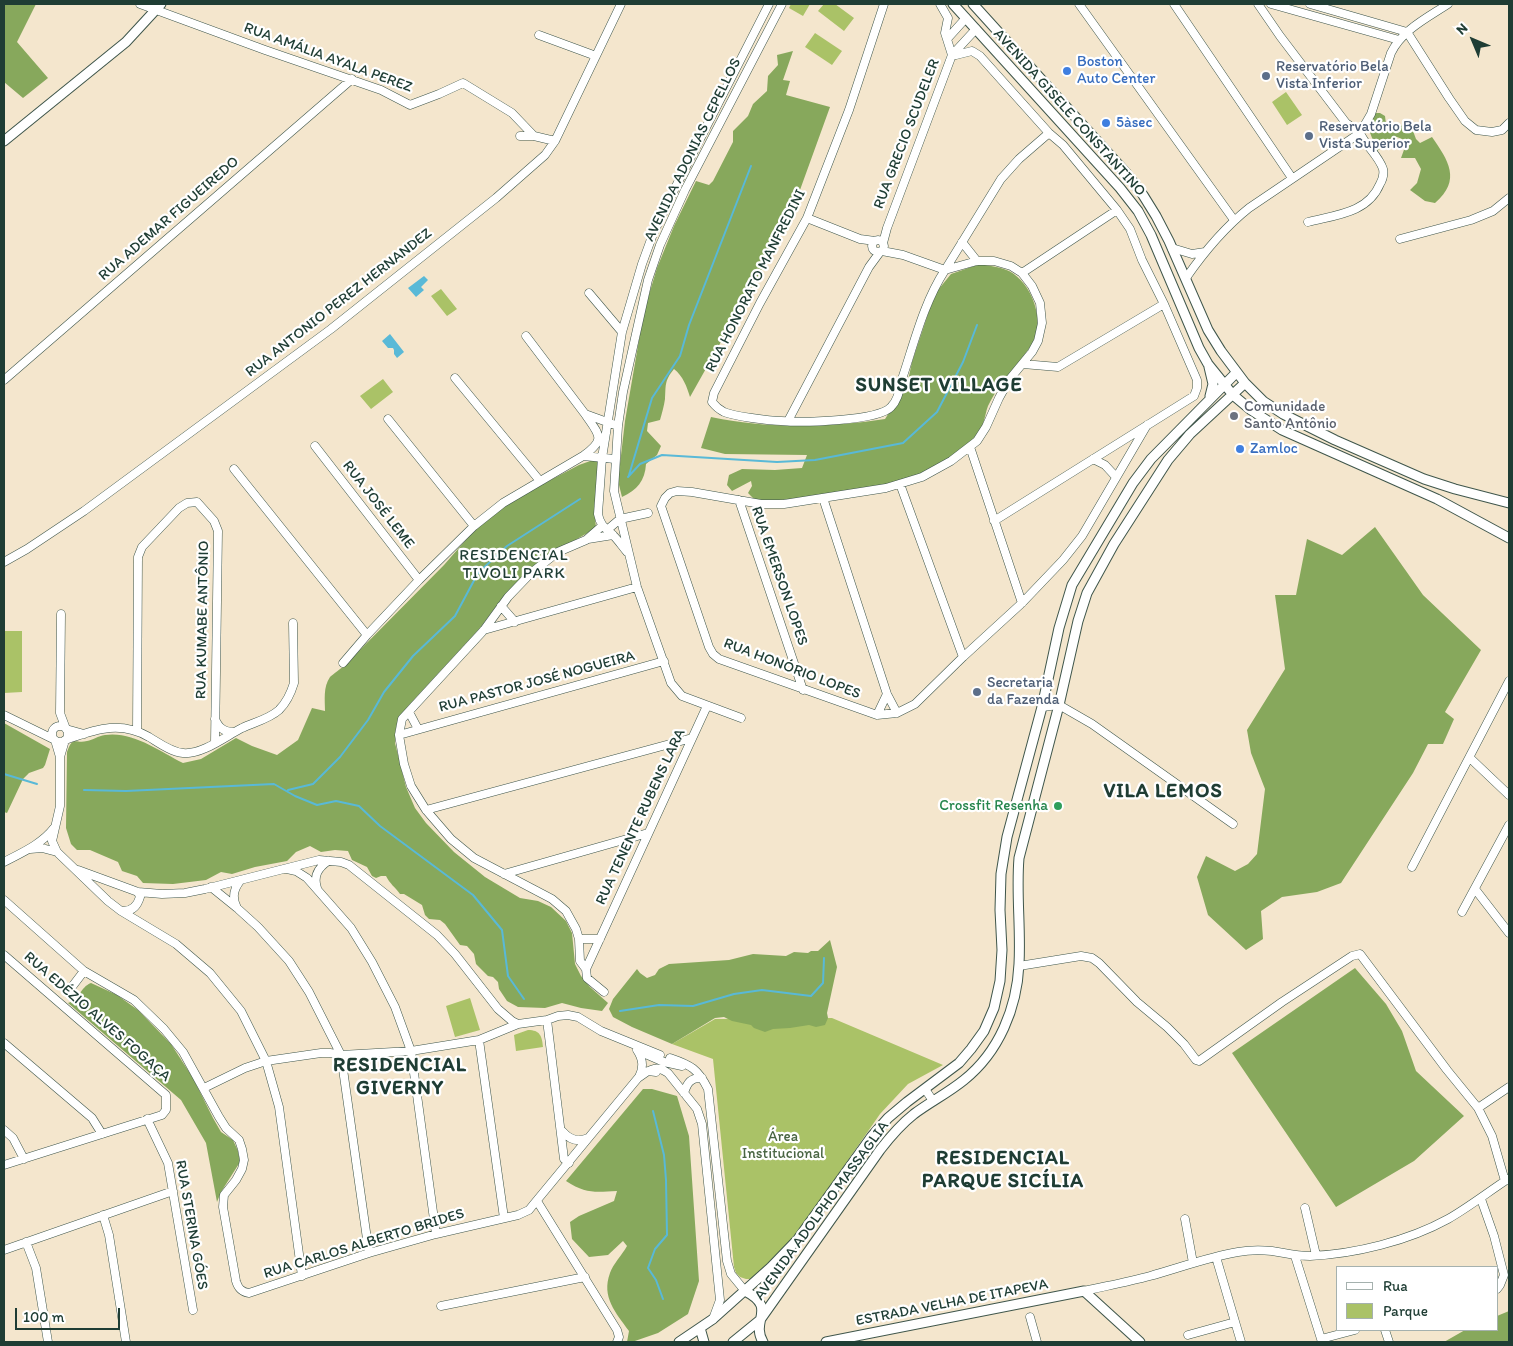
<!DOCTYPE html>
<html>
<head>
<meta charset="utf-8">
<style>
	body { margin:0 }
	#map { position:relative; width:1513px; height:1346px; overflow:hidden; background:#f4e6cd; font-family:Itim,sans-serif }
	canvas { display:block }
	.frame { position:absolute; inset:0; border:5px solid #1f3d34; pointer-events:none }
	.legend { position:absolute; left:1336px; top:1266px; width:162px; height:65px; box-sizing:border-box; background:#fff; border:1px solid #a5b1ae; margin:0; padding:6px 9px; list-style:none; font-size:15px; color:#1f3d34 }
	.legend li { display:flex; align-items:center; gap:10px; height:25px }
	.legend b { width:25px; border:1px solid #a5b1ae }
	.north { position:absolute; left:1448px; top:15px; width:50px; height:50px; -webkit-text-stroke:4px #fff; paint-order:stroke; rotate:315deg; font-size:14px; font-weight:700; line-height:20px; text-align:center; color:#1f3d34 }
	.north::after { content:''; display:block; margin:auto; width:18px; height:22px; background:#1f3d34; clip-path:polygon(50% 0,100% 100%,50% 72%,0 100%) }
	.scale { position:absolute; left:15px; top:1308px; width:105px; height:22px; box-sizing:border-box; border:2px solid #1f3d34; border-top:0; padding-left:6px; font-size:15px; line-height:18px; white-space:nowrap; color:#1f3d34; -webkit-text-stroke:4px #fff; paint-order:stroke }
</style>
</head>
<body>
<div id="map">
<canvas width="1513" height="1346"></canvas>
<div class="frame"></div>
<ul class="legend">
<li><b style="height:6px;background:#fff"></b>Rua</li>
<li><b style="height:14px;background:#aac267"></b>Parque</li>
</ul>
<div class="north">N</div>
<div class="scale">100 m</div>
</div>
<script>
const ctx = document.querySelector('canvas').getContext('2d');
ctx.lineJoin = 'round';
function fillPath(path, color) {
  ctx.fillStyle = color;
  ctx.fill(path, 'evenodd');
}
function trace(path, color, width, dash) {
  ctx.strokeStyle = color;
  ctx.lineWidth = width;
  ctx.lineCap = dash ? 'butt' : 'round';
  ctx.setLineDash(dash || []);
  ctx.stroke(path);
}
function label(font, color, halo, rows, align = 'center') {
  ctx.font = font + ' Itim,sans-serif';
  ctx.lineWidth = 4.5;
  ctx.setLineDash([]);
  ctx.textBaseline = 'middle';
  ctx.strokeStyle = halo;
  ctx.fillStyle = color;
  for (const [text, x, y, turn = 0] of rows) {
    ctx.save();
    ctx.translate(x, y);
    ctx.rotate((+turn || 0) * Math.PI / 180);
    ctx.textAlign = isNaN(turn) ? turn : align;
    if (halo) ctx.strokeText(text, 0, 0);
    ctx.fillText(text, 0, 0);
    ctx.restore();
  }
}
fillPath(new Path2D(`
	M791,4h19l-7,12 -14,-8z
	M824,4h11l19,14 -10,13 -26,-20z
	M815,33l27,18 -10,14 -27,-18z
	M1286,92l16,23 -15,10 -15,-23z
	M441,289l16,20 -10,7 -16,-20z
	M383,379l10,13 -22,17 -11,-13z
	M4,631h18v61l-18,1z
	M470,998l10,32 -25,7 -9,-31z
	M832,1018l111,47 -35,19 -28,30 -79,114 -23,27 -24,24h-8l-6,-2 -4,-4 -2,-6 -21,-208 -41,-15 43,-25z
	M528,1030c12,0 14,6 15,17l-27,4 -2,-16z`), '#aac267');
fillPath(new Path2D(`
	M4,4h32l-19,38 31,36 -25,20 -19,-16z
	M793,51l-10,29 7,1 -4,14 44,12 -34,94 -34,68 -72,128c-3,-10 -7,-21 -16,-28 -10,12 -8,17 -9,30 -1,7 -3,14 -5,21l-12,3 -1,8 14,15 -4,9 -11,9c-1,17 -9,26 -24,33l-4,-16 7,-60 19,-110 13,-43 17,-42 22,-45 13,4 4,-4 20,-39v-11l15,-15 5,-12 14,-13 1,-15 10,-11 -1,-10z
	M1374,113h6l5,3 1,8h12l15,7 3,8 4,4 12,-6c16,23 30,43 3,66l-10,-2 -15,-11 7,-7 4,-14 -6,-11h-14l4,-11 -3,-8 -5,-2 -20,14 -8,-21z
	M980,264c9,2 21,3 29,7 23,12 37,50 23,73 -10,16 -24,29 -34,45 -4,5 -7,11 -10,17 -2,5 -3,12 -5,18 -11,23 -38,38 -60,50 -17,9 -44,12 -63,15 -35,6 -70,13 -105,11l-7,-7 4,-7 -1,-5 -19,10 -5,-6 2,-10 13,-6 33,1 27,-2 5,-13 -82,-1 -24,-6 10,-31c59,12 115,11 174,2l22,-34 5,-23 18,-54 8,-18 13,-16z
	M593,460h4l3,5 -6,43 2,20 -38,22 -42,33 -19,22 -17,23 -71,77 -10,13 -3,9 -1,16 11,44 9,21 11,15 28,29 31,25 35,21 18,3 13,6 15,14 6,12 3,31 6,12 9,11 18,16 -6,8 -21,-3 -19,-5 -17,5 -27,-1 -11,-6 -8,-12 -1,-7 -5,-5 -5,-1 -12,-12 -2,-10 -7,-8 -7,-1 -15,-21 -5,-4 -11,-1 -4,-4 -3,-10 -18,-11h-4c-5,-7 -10,-10 -14,-18h-5l-5,2 -4,-2 -5,-9 -15,-7 -4,-9 -13,-1 -14,2 -11,-6 -14,6 -9,9 -32,6 -23,7 -11,-2 -15,8 -33,4 -30,-1 -6,-7 -15,-5 -4,-9 -28,-12h-13l-6,-6 -5,-16 1,-76c6,-17 8,-8 20,-11 6,-1 11,-5 18,-6 28,-4 54,16 78,28l18,-4 35,-21 16,8 25,9 21,-15 14,-32 13,3c0,-11 -2,-24 5,-34 2,-2 12,-9 16,-13l98,-99 27,-31 34,-30 74,-39z
	M1375,527l48,68 58,55 -36,62 9,7 -11,25h-15l-15,29 -72,110 -24,9 -35,5 -21,14 2,28 -17,11 -38,-35 -11,-38 9,-21 29,15 13,-7 9,-10 8,-65 -14,-36 -4,-23 38,-61 -10,-74h21l11,-56 35,16z
	M4,723l46,26 -5,16 -2,3 -14,5 -6,6 -16,34 -3,-1z
	M830,940l7,27 -10,46 1,5 -3,7 -9,2 -7,-2 -19,3 -17,1 -8,3 -11,-4 -3,-3 -19,-4 -8,-4 -9,1 -43,26 -40,-17 -19,-10 -4,-8 4,-10 24,-30 3,4 7,5 8,-3 4,-6 10,-5 60,-4 24,-6 33,2 8,-4 14,1 3,-2h7z
	M1355,968l31,36 16,27 14,40 48,45 -50,45 -78,46 -104,-154z
	M91,983l26,12 21,15 33,34 22,34 20,40 8,14 12,8 5,11 2,11 -19,30 -4,10 -11,-59 -25,-43 -113,-97c12,-3 12,-16 23,-20z
	M643,1089h9l25,7 12,40 10,145 -11,33 -30,19 -26,9h-5l2,-11c-13,-18 -28,-34 -19,-58 3,-9 12,-18 17,-27l-4,-5 -15,14 -19,2 -17,-18 -2,-17 9,-6 35,-15 3,-10c-22,1 -31,3 -51,-10z
	M1509,1311v31h-65l21,-12h32v-14z`), '#87a85c');
fillPath(new Path2D(`
	M424,276l4,4 -7,7 3,3 -8,7 -8,-9z
	M390,334l14,18 -7,6 -3,-4v-4l-1,-2h-5l-6,-7z`), '#59b9d7');
trace(new Path2D(`
	M629,475l23,-77 28,-42 9,-31 62,-159
	M628,477l12,-13 22,-9 115,7 38,-2 88,-17 34,-31 26,-50 14,-37
	M4,774l33,10
	M84,790l42,1 148,-7 21,12 22,9 19,-4 23,5 21,20 93,69 29,35 6,46 16,23
	M288,790l25,-6 27,-27 28,-37 16,-28 29,-36 42,-40 23,-43 29,-27 73,-47
	M620,1011l39,-6 34,1 41,-12 28,-4 49,6 12,-13 1,-25
	M653,1111l11,44 2,25 1,55 -12,14 -7,19 8,12 7,19`), '#59b9d7', 2);
const minor = new Path2D(`
	M140,4l125,46 116,40 29,15 29,-11 24,-11 49,30 22,23 21,5
	M884,4l-35,106 -42,108 -47,85 -46,90 -2,9c4,5 6,7 12,10 9,4 46,9 57,9 21,2 97,0 110,-14 7,-7 8,-16 10,-25 13,-38 22,-78 44,-112l32,-9h17l17,5 11,7 10,13 8,17 2,20 -4,18 -6,11 -23,28 -10,18 -13,29 -9,14 -26,20 -29,16 -36,11 -102,16h-23l-69,-12 -15,-1 -7,2 -5,5 -4,8 48,141 4,7 6,5 158,56 20,-2 18,-9 48,-47 59,-54 41,-43 19,-24 65,-111
	M940,4l8,14 -3,15 7,22h4l16,-4 8,5 69,77 14,12 54,65 13,19 12,31 22,44 33,76v8l-3,8 -200,125
	M1079,4l155,216
	M1174,4l118,174
	M1258,4l22,32 66,87 14,10
	M1271,4l128,36
	M1310,4l97,28 42,66 16,23 11,9 16,2 10,-2 7,-7
	M539,35l57,21
	M947,39l19,-21
	M520,136h14
	M807,218l53,21 15,2
	M1308,222c28,-7 60,-9 72,-38 3,-5 4,-10 3,-15 -4,-13 -18,-24 -23,-36
	M1400,239l71,-19 22,-9 16,-13
	M872 246a6 6 0 1 1 12 0a6 6 0 1 1-12 0Z
	M962,242l15,19
	M883,243l4,-15 65,-173 24,-26
	M1172,248l20,6 13,-2
	M882,251l21,4 42,15 56,-91 18,-20 30,-26
	M1022,273l95,-63
	M1186,278c18,-26 38,-50 63,-70l111,-75 11,-19 20,-61c11,-23 36,-35 57,-49
	M589,293l33,39
	M526,336l59,78 33,12
	M1023,364l35,3 106,-63
	M455,378l85,103
	M4,380l348,-301
	M388,419l86,107
	M788,421l81,-154 11,-15
	M315,446l104,134
	M970,447l52,156
	M583,456c24,-17 16,-21 2,-42
	M1093,459l12,6 11,12
	M234,469l133,166
	M900,484l63,173
	M823,498l64,196 10,19
	M739,500l64,190
	M602,526l-16,14 -28,12 -27,21 -23,24 -24,33 -82,89 -3,16 5,29 7,22 15,24 25,29 23,19 78,41 14,12 10,18 3,10 1,22 6,8 1,9 17,14
	M607,530l13,-11 28,-6
	M588,539l25,-4
	M627,552c-5,-6 -9,-12 -14,-17 -8,-7 -13,-10 -15,-21l4,-56 20,-126 20,-68 11,-30 19,-40 97,-190
	M4,562l23,-13 57,-38 247,-182 165,-131 49,-43 10,-14 66,-137
	M501,606l14,16
	M61,614l-1,99 6,16 18,5
	M484,630l153,-43
	M343,663l24,-28 52,-55 55,-54 29,-23 80,-47 32,3
	M1042,707l17,-2 33,19 141,100
	M409,712l9,17
	M4,715l51,25 5,17v49l-8,35 5,11 51,49 13,10 55,33 34,29 31,38 25,50 13,46 23,169
	M877,715l10,-21
	M741,718l-59,-22 -11,-13 -34,-96 -23,-96 4,-65 5,-34 25,-112 12,-35 25,-55 97,-186
	M215,719c4,9 9,13 19,13
	M52 734a8 8 0 1 1 16 0a8 8 0 1 1-16 0Z
	M137,731l1,-174 4,-10 37,-39 8,-5 10,-1 17,19 4,10 -3,212
	M399,735l265,-74
	M60,757l5,-17c30,-10 54,-20 84,-3 10,6 22,15 34,16 19,2 43,-17 59,-25 13,-6 27,-9 37,-18 8,-8 12,-17 15,-27l-1,-60
	M1470,758l39,37
	M426,810l266,-72
	M30,849l12,-1 15,4
	M4,862c17,-9 38,-18 50,-34
	M1412,867l97,-186
	M287,869l9,2 11,7 44,50 21,34 23,45 16,44 25,183
	M78,870l60,22 24,2 23,-1 20,-4 114,-29 22,2 8,3 88,70 18,19 43,55 14,12 6,3
	M504,874l144,-41
	M211,887l26,21 21,19 31,34 20,31 32,63 28,198
	M317,888c-4,-12 1,-20 11,-27
	M1475,889l34,44
	M4,900l80,71 50,29 30,29 19,23 36,65 7,11 13,12 3,9 2,11 -2,9 -6,11 -12,15 -1,12 13,74c2,7 5,11 13,12l120,-40 67,-19 82,-19 11,-5 4,-5 105,-127 10,-7 8,1
	M237,908c-5,-10 -4,-18 3,-27
	M121,911c10,1 16,-4 19,-14l-2,-5
	M1462,912l47,-87
	M579,939h21
	M4,955l162,140v15l-4,5 -158,50
	M1019,966l62,-10 11,2 7,5 38,39 30,25 17,17 12,16 3,1 83,-59 70,-46 8,-2 87,116 31,38 14,28 13,45
	M586,969l121,-263
	M68,992l16,-21
	M547,1020l17,139 5,4
	M479,1040l25,178
	M4,1043l88,75 10,16
	M637,1050c6,9 7,17 2,27
	M641,1052l23,10 18,4
	M670,1058c21,7 28,11 38,31l19,172 4,13 14,17
	M651,1070c7,-3 11,-1 17,3l29,36 5,15 18,176 -7,19
	M204,1088l41,-20 21,-7 55,-8h9l11,2 70,-4 68,-11 39,-16 29,-4 11,-4 10,-1 10,2 23,14 59,24
	M925,1089l8,12
	M684,1093c3,-10 7,-16 18,-15
	M1478,1108l31,-21
	M147,1119l21,44 25,147
	M4,1130l9,8 11,21
	M562,1131c7,8 15,12 26,7
	M1481,1199l13,37 10,39 -4,10 -3,4
	M537,1201l80,129 2,7 -2,5
	M1305,1208l11,47
	M103,1215l6,20 17,107
	M1185,1219l8,44
	M26,1242l10,26 12,74
	M4,1250l169,-59
	M1295,1256l27,86
	M1216,1257l25,85
	M1084,1291c22,-5 44,-9 66,-15 29,-8 58,-19 88,-24 11,-2 23,-2 34,-1 13,2 25,5 38,5 45,-2 98,-15 138,-37 21,-12 40,-27 60,-40
	M441,1306l144,-29
	M1030,1317l7,25
	M1385,1330l4,12
	M1188,1335l47,-13
	M1321,1339l34,-9`);
const major = new Path2D(`
	M953,4l167,184 18,23 13,24 48,113 9,16 25,31 18,15 31,20 155,69 72,39
	M973,4l154,170 16,21 13,21 13,25 39,89 13,21 24,32 18,18 20,13 52,26 89,39 31,10 54,14
	M4,141l122,-99 35,-38
	M1209,367l4,17 -3,12
	M745,1291c33,17 5,29 18,51
	M700,1328l4,14
	M679,1342l34,-23 58,-52 27,-28 74,-103 16,-18 19,-16 52,-39 12,-14 13,-18 10,-23 6,-27 2,-31 -2,-40 1,-36 6,-37 35,-130 17,-79 13,-43 61,-102 18,-24 85,-86
	M733,1342l27,-22 120,-170c10,-13 20,-25 34,-36 16,-12 34,-21 50,-34 35,-28 53,-72 55,-116 2,-36 -3,-71 0,-106l40,-153 19,-84 9,-28 27,-49 54,-84 22,-26 55,-51
	M826,1342l258,-51 56,51`);
trace(minor, '#3f564b', 9);
trace(major, '#3f564b', 11);
trace(minor, '#fff', 8);
trace(major, '#fff', 9);
for (const [x, y, r, color] of [
	[1067,71,5,"#3f7fe0"],
	[1266,76,5,"#5c6f8a"],
	[1106,123,5,"#3f7fe0"],
	[1309,136,5,"#5c6f8a"],
	[1234,416,5,"#6b7280"],
	[1240,449,5,"#3f7fe0"],
	[977,692,5,"#5c6f8a"],
	[1058,806,5,"#2e9e5b"]
]) {
  const dot = new Path2D();
  dot.arc(x, y, r, 0, 2 * Math.PI);
  ctx.fillStyle = color;
  ctx.fill(dot);
  trace(dot, '#fff', 2);
}
label('15px', '#1f3d34', '#fff', [
	["RUA AMÁLIA AYALA PEREZ",328,58,20],
	["AVENIDA GISELE CONSTANTINO",1069,113,48],
	["RUA GRECIO SCUDELER",907,134,-69],
	["AVENIDA ADONIAS CEPELLOS",693,150,-64],
	["RUA ADEMAR FIGUEIREDO",169,219,-41],
	["RUA HONORATO MANFREDINI",756,281,-63],
	["RUA ANTONIO PEREZ HERNANDEZ",339,303,-38],
	["RUA JOSÉ LEME",378,505,52],
	["RUA EMERSON LOPES",779,576,71],
	["RUA KUMABE ANTÔNIO",203,620,-89],
	["RUA HONÓRIO LOPES",792,669,21],
	["RUA PASTOR JOSÉ NOGUEIRA",537,682,-15],
	["RUA TENENTE RUBENS LARA",641,817,-65],
	["RUA EDÉZIO ALVES FOGAÇA",97,1017,41],
	["AVENIDA ADOLPHO MASSAGLIA",822,1211,-54],
	["RUA STERINA GÓES",191,1225,80],
	["RUA CARLOS ALBERTO BRIDES",364,1244,-17],
	["ESTRADA VELHA DE ITAPEVA",952,1303,-11]
]);
label('15px', '#366cbe', '#fff', [
	["Boston",1077,62],
	["Auto Center",1077,79],
	["5àsec",1116,123],
	["Zamloc",1250,449]
], 'left');
label('15px', '#4e5e75', '#fff', [
	["Reservatório Bela",1276,67],
	["Vista Inferior",1276,84],
	["Reservatório Bela",1319,127],
	["Vista Superior",1319,144],
	["Secretaria",987,683],
	["da Fazenda",987,700]
], 'left');
label('15px', '#5b616d', '#fff', [
	["Comunidade",1244,407],
	["Santo Antônio",1244,424]
], 'left');
label('15px', '#27864d', '#fff', [
	["Crossfit Resenha",1048,806]
], 'right');
label('15px', '#496543', '#fff', [
	["Área",783,1137],
	["Institucional",783,1154]
]);
ctx.letterSpacing = '1px';
label('16px', '#1f3d34', '#fff', [
	["RESIDENCIAL",514,556],
	["TIVOLI PARK",514,574]
]);
ctx.letterSpacing = '0px';
ctx.letterSpacing = '1px';
label('bold 20px', '#1f3d34', '#fff', [
	["SUNSET VILLAGE",939,386],
	["VILA LEMOS",1163,792],
	["RESIDENCIAL",400,1066],
	["GIVERNY",400,1089],
	["RESIDENCIAL",1003,1159],
	["PARQUE SICÍLIA",1003,1182]
]);
ctx.letterSpacing = '0px';
</script>
</body>
</html>
